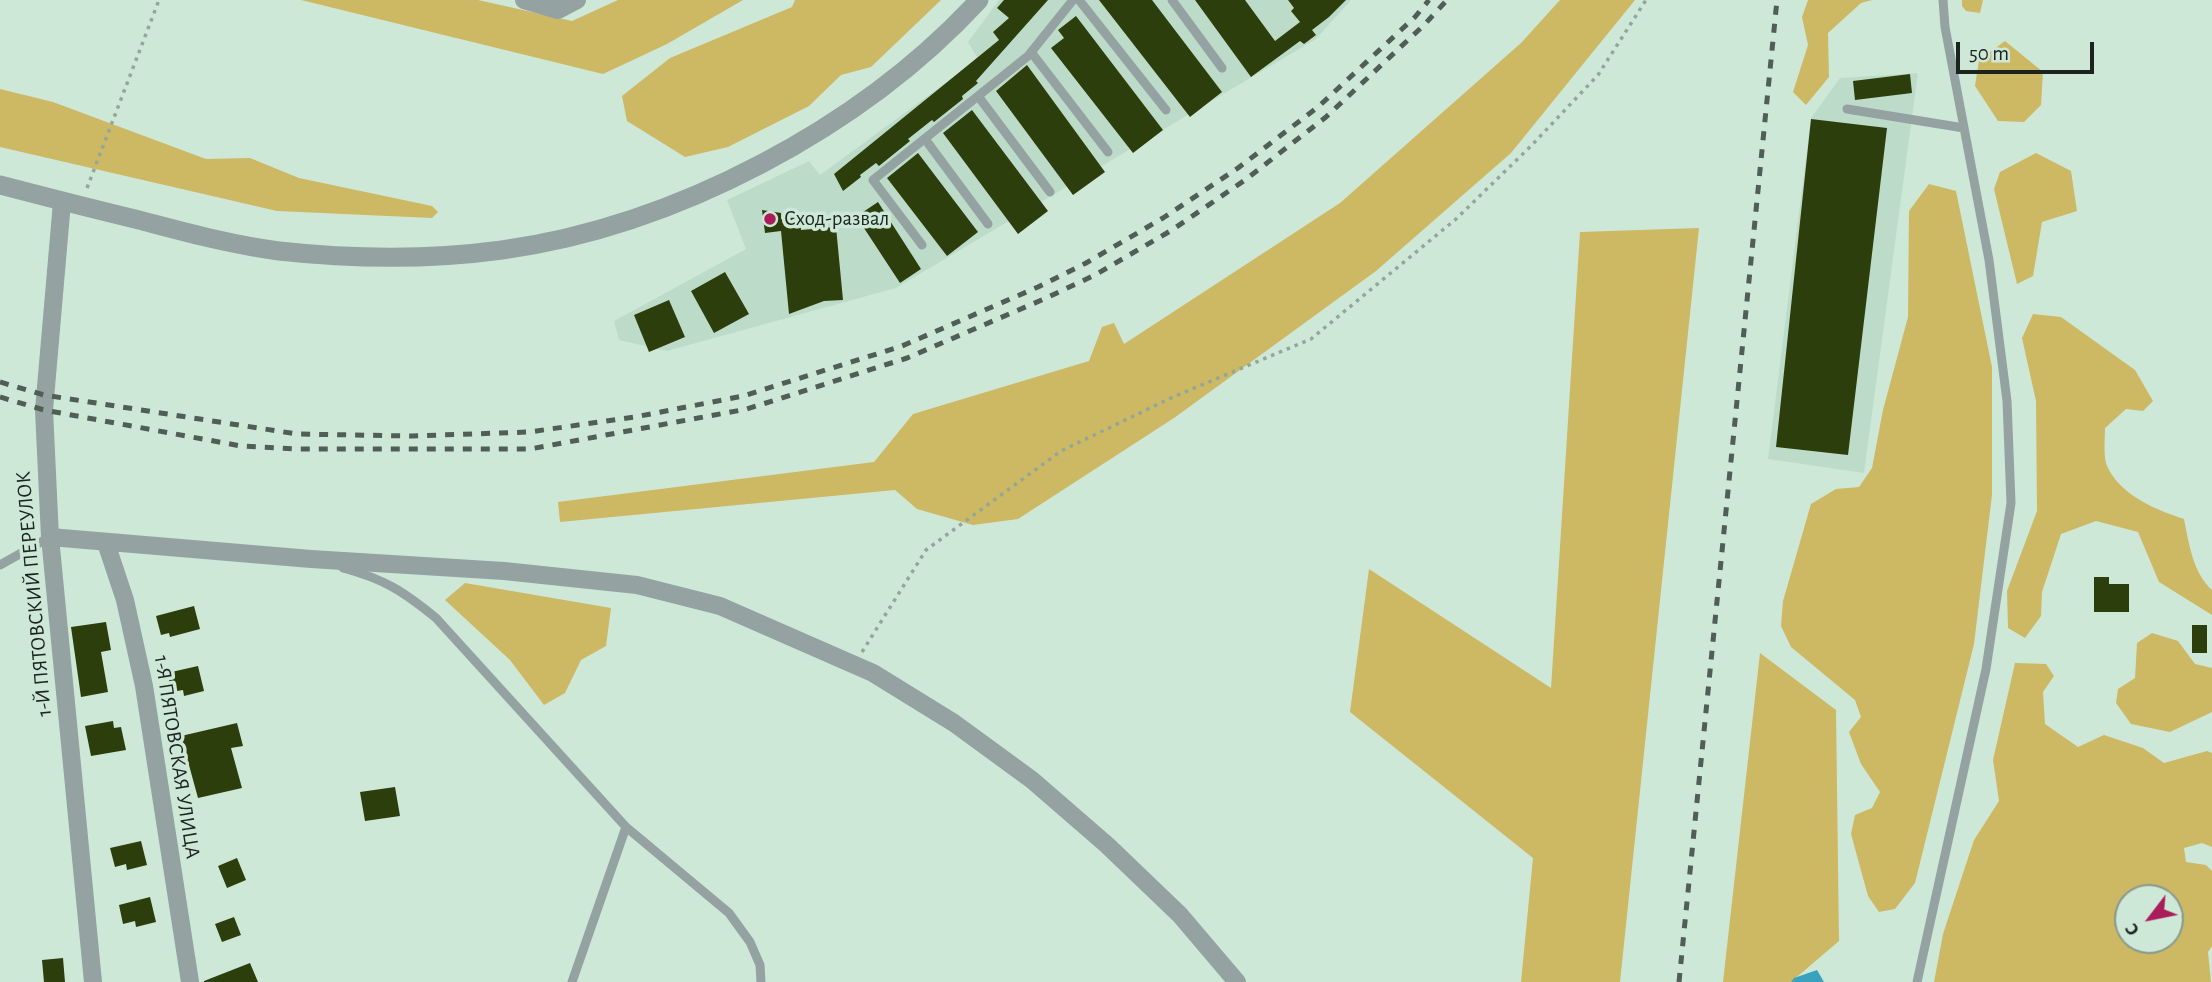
<!DOCTYPE html>
<html>
<head>
<meta charset="utf-8">
<style>
	body { margin:0 }
	#map { position:relative; width:2212px; height:982px; overflow:hidden; background:#cee8d8; font-family:"Alegreya Sans",sans-serif }
	canvas { display:block }
	.north { position:absolute; left:2114px; top:884px; width:70px; height:70px; box-sizing:border-box; background:#cee8d8; border:2px solid #869a8e; border-radius:50%; rotate:238deg; font-size:19px; font-weight:700; line-height:28px; text-align:center; color:#1b241f }
	.north::after { content:''; display:block; margin:auto; width:24px; height:32px; background:#aa1c5a; clip-path:polygon(50% 0,100% 100%,50% 72%,0 100%) }
	.scale { position:absolute; left:1956px; top:42px; width:138px; height:32px; box-sizing:border-box; border:4px solid #1b241f; border-top:0; padding-left:9px; font-size:21px; line-height:24px; white-space:nowrap; color:#1b241f; -webkit-text-stroke:5px #cee8d8; paint-order:stroke }
</style>
</head>
<body>
<div id="map">
<canvas width="2212" height="982"></canvas>
<div class="north">С</div>
<div class="scale">50 m</div>
</div>
<script>
const ctx = document.querySelector('canvas').getContext('2d');
ctx.lineJoin = 'round';
function fillPath(path, color) {
  ctx.fillStyle = color;
  ctx.fill(path, 'evenodd');
}
function trace(path, color, width, dash) {
  ctx.strokeStyle = color;
  ctx.lineWidth = width;
  ctx.lineCap = dash ? 'butt' : 'round';
  ctx.setLineDash(dash || []);
  ctx.stroke(path);
}
function label(font, color, halo, rows, align = 'center') {
  ctx.font = font + ' "Alegreya Sans",sans-serif';
  ctx.lineWidth = 7;
  ctx.setLineDash([]);
  ctx.textBaseline = 'middle';
  ctx.strokeStyle = halo;
  ctx.fillStyle = color;
  for (const [text, x, y, turn = 0] of rows) {
    ctx.save();
    ctx.translate(x, y);
    ctx.rotate((+turn || 0) * Math.PI / 180);
    ctx.textAlign = isNaN(turn) ? turn : align;
    if (halo) ctx.strokeText(text, 0, 0);
    ctx.fillText(text, 0, 0);
    ctx.restore();
  }
}
fillPath(new Path2D(`
	M999,0h352l-35,39 -420,249 -229,63 -48,-11 -5,-19 132,-72 -19,-49 82,-39 11,14 158,-116 -10,-17z
	M1918,73l-54,400 -96,-14 43,-341 29,-40z`), '#bcdcc9');
fillPath(new Path2D(`
	M301,0h177l94,21 46,-21h125l-76,44 -64,30z
	M795,0h146l-70,67 -30,8 -32,31 -81,41 -43,10 -58,-36 -5,-25 48,-38 122,-51z
	M1560,0h75l-124,153 -135,118 -202,147 -156,101 -45,6 -56,-16 -22,-19 -335,32 -2,-20 316,-40 39,-48 176,-53 13,-34 12,-4 10,21 216,-141 181,-160z
	M1808,0h64l-11,3 -33,30 1,44 -23,28 -13,-13 15,-47 -6,-28z
	M1962,0h21l-3,13 -14,-2 -4,-5z
	M2005,41l38,31 -2,33 -17,17 -26,-1 -23,-35 4,-26z
	M0,89l53,13 153,57 44,-1 49,20 133,28 6,6 -6,6 -155,-7 -277,-64z
	M2036,153l35,18 6,40 -35,11 -9,54 -16,8 -23,-95 6,-17z
	M1929,184l27,7 36,176v128l-18,149 -59,239 -20,26 -16,3 -11,-16 -17,-62 4,-19 17,-7 8,-16 -19,-28 -12,-32 12,-15 -6,-17 -64,-53 -10,-21 2,-25 28,-97 25,-15 23,-2 13,-19 11,-58 25,-93 1,-106z
	M1699,228l-79,754h-99l12,-124 -183,-146 19,-143 182,119 29,-456z
	M2033,314l28,3 74,53 18,31 -10,10 -17,-2 -21,19c0,10 -2,29 2,38 13,29 49,44 77,53 5,25 9,54 28,71v25l-53,-33 -21,-50 -42,-11 -35,13 -19,58 -1,24 -16,22 -17,-10 -1,-37 30,-80 -1,-110 -14,-63z
	M465,583l146,25 -5,38 -25,14 -16,33 -21,12 -34,-45 -65,-60z
	M2152,633l26,8 17,23 17,4v44l-42,20 -39,-8 -15,-21 2,-14 17,-11 2,-35z
	M1760,653l76,57 3,231 -48,41h-68z
	M2015,663l31,1 8,12 -11,16 2,32 33,23 26,-12 39,13 21,15 43,-12 5,2v94l-10,-4 -18,5 2,14 20,3 6,6v75l-4,6 3,30h-277l9,-48 31,-94 25,-39 -6,-41zM2128,898h42v42h-42z`), '#cdb864');
fillPath(new Path2D(`
	M1817,970l7,12h-33l3,-4z`), '#3aa1bf');
fillPath(new Path2D(`
	M1004,0h44l-72,81 2,2 -16,13 1,3 -29,23 -2,-2 -24,19 2,2 -31,25 -3,-3 -16,12 1,2 -18,14 -9,-17 165,-134 -6,-8 16,-14 -12,-10z
	M1099,0h53l70,92 -32,25z
	M1195,0h50l30,41 25,-19 -9,-11 3,-3 -6,-8h58l-17,17 -17,13 4,5 -12,9 -4,-3 -49,36z
	M1076,16l87,114 -30,23 -82,-105 13,-10 -6,-8z
	M1027,65l78,107 -32,23 -77,-104z
	M1910,74l2,19 -57,7 -2,-19z
	M972,110l76,101 -30,23 -75,-101z
	M1811,119l76,9 -39,327 -72,-8z
	M918,153l60,79 -31,24 -60,-78z
	M878,202l43,67 -21,14 -38,-58 13,-2 -15,-9z
	M762,210l19,3v6l19,-2 1,13 35,-3 7,73 -19,1 -35,13 -8,-83 -16,2z
	M725,272l24,42 -35,19 -23,-42z
	M669,300l16,37 -36,15 -15,-37z
	M2094,577h15v7h20v28h-35z
	M194,606l6,23 -30,8 -1,-4 -8,2 -5,-19z
	M106,622l5,28 -10,2 7,40 -27,5 -10,-70z
	M2192,625h15v28h-15z
	M198,666l6,25 -20,5 -1,-6 -11,2 -5,-19z
	M113,721l1,7 7,-1 5,23 -35,6 -6,-30z
	M237,723l6,23 -12,2 11,40 -44,10 -17,-62z
	M395,787l5,29 -35,5 -5,-29z
	M141,841l6,24 -20,5 -1,-6 -11,3 -5,-19z
	M237,858l9,22 -19,8 -9,-22z
	M150,897l6,25 -20,5 -1,-6 -12,3 -4,-19z
	M234,917l7,18 -19,7 -7,-18z
	M63,958l2,24h-21l-2,-22z
	M250,963l8,19h-54v-1z`), '#2c3e0b');
trace(new Path2D(`
	M87,188l72,-188
	M862,652l64,-102 135,-99 112,-54 138,-58 145,-120 75,-73 67,-71 48,-75`), '#92a79a', 3.5, [3.5, 5]);
trace(new Path2D(`
	M1079,0l87,110
	M1172,0l50,68
	M1031,52l77,100
	M978,96l72,96
	M1847,109l117,19
	M925,139l63,85
	M922,245l-49,-65 155,-124 45,-56
	M0,565l50,-28
	M343,568c41,11 60,23 93,50l190,209 103,86 21,29 10,23 1,17
	M572,982l54,-155
	M1917,982l69,-313 25,-166 -4,-102 -18,-141 -44,-233 -2,-27`), '#94a2a1', 9);
trace(new Path2D(`
	M524,0l34,10 19,-10
	M62,202l-18,208 6,127 43,445
	M50,537l261,22 193,12 133,14 83,21 153,67 81,50 78,57 75,65 73,70 57,67
	M106,543l19,57 19,86 46,296`), '#94a2a1', 18);
trace(new Path2D(`
	M0,185c46,12 93,24 139,35 46,12 93,25 140,31 73,8 150,9 223,-1 173,-24 359,-122 477,-250`), '#94a2a1', 19);
trace(new Path2D(`
	M0,382l44,13 253,39 115,2 117,-4 106,-15 108,-21 159,-50 136,-59 48,-24 77,-45 75,-50 80,-61 97,-90 14,-17
	M0,397l44,13 197,36 55,3h234l217,-40 160,-51 137,-59 51,-24 77,-45 73,-50 81,-63 98,-92 23,-25
	M1679,982l98,-982`), '#505e56', 5, [9, 9]);
for (const [x, y, r, color] of [
	[770,219,7,"#aa1c5a"]
]) {
  const dot = new Path2D();
  dot.arc(x, y, r, 0, 2 * Math.PI);
  ctx.fillStyle = color;
  ctx.fill(dot);
  trace(dot, '#cee8d8', 2.5);
}
label('21px', '#1b241f', '#cee8d8', [
	["Сход-развал",784,219]
], 'left');
label('21px', '#1b241f', '#cee8d8', [
	["1-Й ПЯТОВСКИЙ ПЕРЕУЛОК",34,594,-95],
	["1-Я ПЯТОВСКАЯ УЛИЦА",177,757,81]
]);
</script>
</body>
</html>
